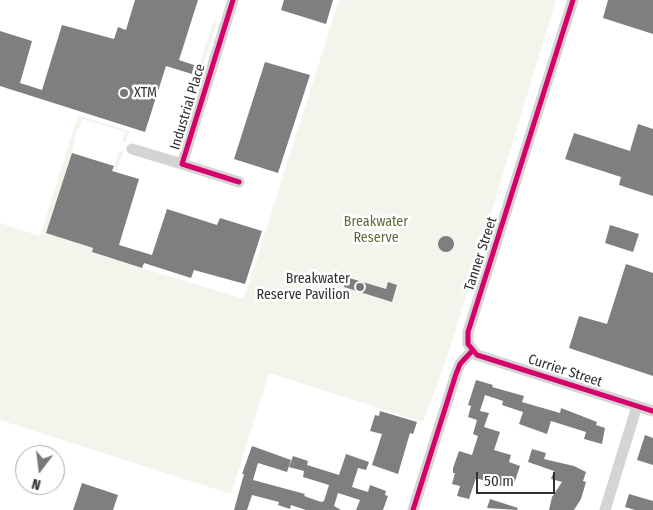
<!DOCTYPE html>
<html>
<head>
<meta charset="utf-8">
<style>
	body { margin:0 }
	#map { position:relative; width:653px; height:510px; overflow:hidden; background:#fff; font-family:"Fira Sans Condensed",sans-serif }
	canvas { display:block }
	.north { position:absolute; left:15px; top:445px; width:50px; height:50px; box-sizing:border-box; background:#fff; border:1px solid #acacac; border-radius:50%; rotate:195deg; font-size:14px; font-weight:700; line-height:20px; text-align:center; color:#303030 }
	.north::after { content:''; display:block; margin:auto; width:18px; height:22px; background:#787878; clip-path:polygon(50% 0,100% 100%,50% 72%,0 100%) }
	.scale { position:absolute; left:476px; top:472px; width:79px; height:22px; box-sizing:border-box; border:2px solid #303030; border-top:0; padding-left:6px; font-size:15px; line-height:18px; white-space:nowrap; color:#303030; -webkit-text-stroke:4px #fff; paint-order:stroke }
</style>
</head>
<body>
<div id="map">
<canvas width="653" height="510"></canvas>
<div class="north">N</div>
<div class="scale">50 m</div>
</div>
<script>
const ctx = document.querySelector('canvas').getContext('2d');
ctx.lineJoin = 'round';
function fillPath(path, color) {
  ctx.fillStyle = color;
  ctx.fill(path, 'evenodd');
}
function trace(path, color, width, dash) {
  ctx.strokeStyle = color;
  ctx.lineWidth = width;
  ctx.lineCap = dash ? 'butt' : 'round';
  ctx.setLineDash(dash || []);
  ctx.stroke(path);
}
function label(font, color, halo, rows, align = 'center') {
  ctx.font = font + ' "Fira Sans Condensed",sans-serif';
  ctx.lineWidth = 5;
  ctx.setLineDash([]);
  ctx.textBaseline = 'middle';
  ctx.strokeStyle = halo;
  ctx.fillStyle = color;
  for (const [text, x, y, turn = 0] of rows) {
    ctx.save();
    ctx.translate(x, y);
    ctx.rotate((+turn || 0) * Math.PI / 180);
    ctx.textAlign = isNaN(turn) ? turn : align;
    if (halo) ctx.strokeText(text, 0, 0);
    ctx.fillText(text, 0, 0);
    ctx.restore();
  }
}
fillPath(new Path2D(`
	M339,0h217l-108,355 -25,67 -154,-49 -38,121 -231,-74v-197l40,13 38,-121 51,16 -3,11 -4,-2 3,-8 -43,-13 -3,11 -2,-1 -5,24 -26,80 42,14 31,-96 4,1 -31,101 152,46z
	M214,19l3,3 -18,57 -4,1z`), '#f3f5ed');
fillPath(new Path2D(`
	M135,0h63l-19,60 15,5 -2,9 -26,-8 -21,66 -145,-46v-55l32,10 -12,42 22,7 20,-65 52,14 4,-12 8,3z
	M284,0h49l-7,24 -45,-14z
	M608,0h45v34l-50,-16z
	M265,62l45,13 -32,98 -44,-14z
	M638,124l15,5v67l-34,-11 2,-8 -56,-18 9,-26 56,18z
	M72,153l42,13 -2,5 27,8 -20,66 33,10 15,-46 50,16 3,-7 42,13 -17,53 -51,-14 -3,8 -47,-15 -2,5 -50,-16 1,-4 -47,-15z
	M610,225l29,9 -6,18 -28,-9z
	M438 244a8 8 0 1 1 16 0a8 8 0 1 1-16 0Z
	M626,264l27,9v103l-84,-28 10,-32 28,8z
	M346,277l40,12 2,-7 9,3 -5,17 -48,-15z
	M476,380l17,5 -1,2 32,9 -2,6 38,11 1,-5 36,14 -1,3 9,3 -3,16 -18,-5 2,-7 -35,-11 -4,13 -28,-10 4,-12 -21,-7 1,-4 -18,-6 -5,16 9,2 -5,14 16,5 -6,18 17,5 -2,7 11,4 -6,18 -7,-3 -2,6 -29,-9 -7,21 -12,-3 3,-10 -8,-2 3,-11h-2v-5l6,-17 13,4 6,-19 -5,-2 4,-14 -9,-3 3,-11 -3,-1z
	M380,411l37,11 -4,12 -3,-1 -12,41 -26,-9 10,-31 -12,-3 5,-16 4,1z
	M645,435l8,3v27l-16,-5z
	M252,446l39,14 -4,12 -29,-9 -5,17 52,14 -1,2 17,6 3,-1 5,-16 -26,-8 1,-6 -15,-4 4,-11 15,5 -1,4 32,10 7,-21 23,8 -3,8 -8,-2 -6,19 16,5 2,-7 16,6 -1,4 3,1 -5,14h-27l4,-10 -22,-7 -4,13 7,4h-35l-15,-5 -1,4 -12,-4 1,-3 -27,-7 -5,15h-13l10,-36h-2z
	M532,449l14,4 -2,6 30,7 12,6 -3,9 3,1 -5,17 -7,11h-25l3,-13 10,-15 -11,-3 3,-8 -26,-9z
	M82,483l36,12 -5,15h-40z
	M629,494l24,7v9h-18l-10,-3z
	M490,499l28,9 -1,2 -30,-2z`), '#7f7f7f');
trace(new Path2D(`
	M233,0l-51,164 57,18
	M573,0l-105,332v12l9,11 176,56
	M132,149l50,15
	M413,510l43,-136 4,-10 12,-13
	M605,510l32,-104`), '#d4d4d4', 11);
trace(new Path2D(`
	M233,0l-51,164 57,18
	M573,0l-105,332v12l9,11 176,56
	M413,510l43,-136 4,-10 12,-13`), '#d6006c', 5);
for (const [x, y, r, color] of [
	[124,93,5,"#787878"],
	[360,287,5,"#787878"]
]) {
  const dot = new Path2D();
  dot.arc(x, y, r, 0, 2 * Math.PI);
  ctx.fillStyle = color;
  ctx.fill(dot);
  trace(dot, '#fff', 2);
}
label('14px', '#303030', '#fff', [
	["XTM",134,93],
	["Breakwater",350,279,"right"],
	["Reserve Pavilion",350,295,"right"]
], 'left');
label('14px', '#303030', '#fff', [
	["Industrial Place",188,107,-73],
	["Tanner Street",481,254,-72],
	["Currier Street",565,371,18]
]);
label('14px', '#5c6c3d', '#fff', [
	["Breakwater",376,222],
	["Reserve",376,238]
]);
</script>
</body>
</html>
